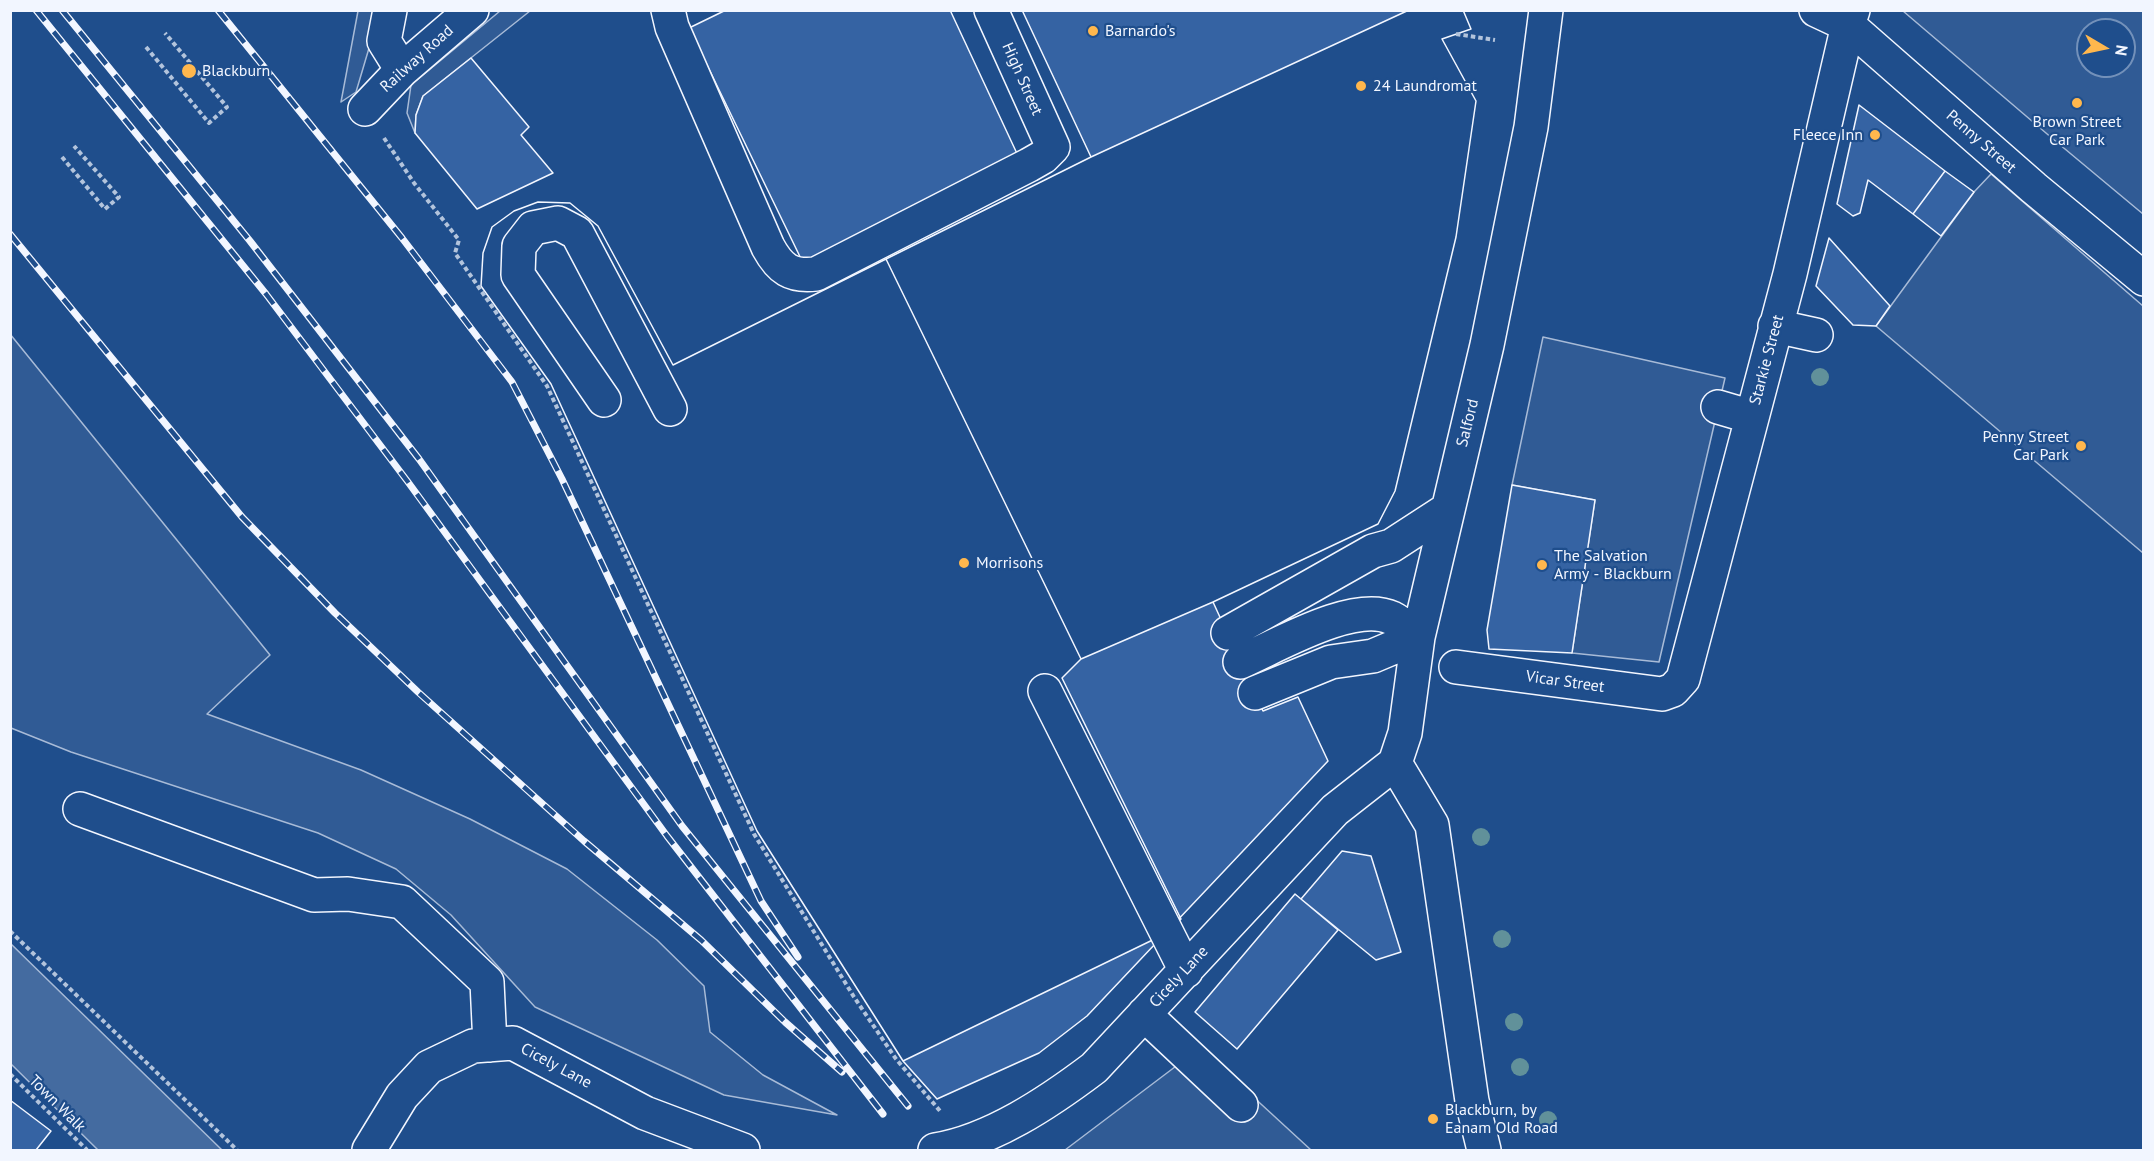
<!DOCTYPE html>
<html>
<head>
<meta charset="utf-8">
<style>
	body { margin:0 }
	#map { position:relative; width:2154px; height:1161px; overflow:hidden; background:#1f4e8c; font-family:"PT Sans",sans-serif }
	canvas { display:block }
	.frame { position:absolute; inset:0; border:12px solid #f2f6ff; pointer-events:none }
	.north { position:absolute; left:2076px; top:18px; width:60px; height:60px; box-sizing:border-box; background:#1f4e8c; border:2px solid #7391ba; border-radius:50%; rotate:99deg; font-size:16px; font-weight:700; line-height:24px; text-align:center; color:#f2f6ff }
	.north::after { content:''; display:block; margin:auto; width:21px; height:27px; background:#ffb74d; clip-path:polygon(50% 0,100% 100%,50% 72%,0 100%) }
</style>
</head>
<body>
<div id="map">
<canvas width="2154" height="1161"></canvas>
<div class="frame"></div>
<div class="north">N</div>
</div>
<script>
const ctx = document.querySelector('canvas').getContext('2d');
ctx.lineJoin = 'round';
function fillPath(path, color) {
  ctx.fillStyle = color;
  ctx.fill(path, 'evenodd');
}
function trace(path, color, width, dash) {
  ctx.strokeStyle = color;
  ctx.lineWidth = width;
  ctx.lineCap = dash ? 'butt' : 'round';
  ctx.setLineDash(dash || []);
  ctx.stroke(path);
}
function label(font, color, halo, rows, align = 'center') {
  ctx.font = font + ' "PT Sans",sans-serif';
  ctx.lineWidth = 4.5;
  ctx.setLineDash([]);
  ctx.textBaseline = 'middle';
  ctx.strokeStyle = halo;
  ctx.fillStyle = color;
  for (const [text, x, y, turn = 0] of rows) {
    ctx.save();
    ctx.translate(x, y);
    ctx.rotate((+turn || 0) * Math.PI / 180);
    ctx.textAlign = isNaN(turn) ? turn : align;
    if (halo) ctx.strokeText(text, 0, 0);
    ctx.fillText(text, 0, 0);
    ctx.restore();
  }
}
const built = new Path2D(`
	M358,11h22l-24,81 -15,10z
	M500,11h30l-107,85 -7,19 -1,18 -8,-20 4,-28z
	M1903,11h240v203l-90,-75zM2088,30h36v36h-36z
	M1991,174l152,132v247l-267,-227 98,-134z
	M10,334l260,321 -63,59 154,56 109,49 97,50 90,71 47,46 6,46 53,43 74,40 -113,-20 -189,-88 -84,-92 -55,-46 -78,-36 -247,-81 -60,-24z
	M1543,337l182,41 -66,284 -87,-9 23,-153 -83,-15z
	M1200,1048l111,102h-246z`);
fillPath(built, '#305b95');
trace(built, '#a8bbd7', 1.5);
const water = new Path2D(`
	M10,943l212,207h-124l-87,-86z`);
fillPath(water, '#446ba0');
trace(water, '#a8bbd7', 1.5);
const building = new Path2D(`
	M726,10h224l70,150 -215,107 -116,-239z
	M1022,10h441l8,19 -29,10 34,62 -20,136 -61,254 -17,33 -165,78 50,109 35,-14 30,64 -241,255 -48,37 -102,46 -34,-38 -146,-230 -206,-447 -70,-98 2,-33 9,-26 22,-16 24,-9 32,1 28,23 75,139 418,-208z
	M1409,10h54l8,19 -29,10 34,62 -20,136 -61,254 -17,33 -165,78 -132,57 -195,-400 205,-102z
	M471,58l58,69 -8,8 32,38 -76,36 -62,-76 1,-18 7,-19z
	M1859,105l86,66 -32,43 -45,-34 -8,33 -7,3 -16,-12z
	M1945,171l29,21 -33,44 -28,-22z
	M538,202l32,1 28,23 75,139 213,-106 195,400 -19,19 119,241 -14,14 -264,128 -146,-230 -206,-447 -70,-98 2,-33 9,-26 22,-16z
	M1829,238l61,68 -14,20 -23,-1 -37,-39z
	M1512,485l83,15 -23,153 -83,-4 -2,-19z
	M1342,851l29,5 30,96 -25,8 -75,-61z
	M1295,894l43,36 -101,119 -42,-37z
	M10,1100l41,31 -15,19h-26z`);
fillPath(building, '#3563a3');
trace(building, '#f2f6ff', 1.5);
const minor = new Path2D(`
	M390,10l-6,31 18,29
	M668,10l4,17 96,220c12,22 23,30 48,27l213,-109 14,-8 10,-10 -62,-137
	M1816,10l32,15 186,163 110,91
	M365,109l37,-39 70,-60
	M1775,326l41,9
	M604,400l-86,-125 1,-29 14,-18 25,-5 19,10 93,176
	M1718,407l34,10
	M1228,633l145,-82 18,-5 57,-37
	M1240,662c37,-16 114,-62 152,-44 10,5 18,13 26,19
	M1456,667l206,27 11,-4 10,-11 107,-405 58,-249 5,-15
	M1045,691l141,280
	M1255,693l76,-31 42,-6 45,-19
	M80,809l234,86 34,-1 54,8 85,80 3,63
	M1144,1014l97,91
	M369,1150l33,-54 27,-29 44,-21 40,-3 132,70 98,37
	M935,1150c56,-9 114,-48 159,-82l241,-258 60,-47
	M1484,1150l-12,-49 -40,-276 -37,-62 10,-30 13,-96 69,-292 44,-218 15,-117`);
trace(minor, '#f2f6ff', 36);
trace(new Path2D(`
	M1456,34l39,6
	M146,47l63,76 18,-16 -62,-74
	M384,138l30,45 45,57 -4,13 92,133 207,448 100,163 42,62 44,52
	M62,157l43,52 14,-12 -45,-51
	M10,931l227,219
	M10,1074l77,76`), '#b3c4dc', 4, [4.5, 3]);
trace(minor, '#1f4e8c', 33);
const rail = new Path2D(`
	M36,10l230,284 142,188 259,354 216,278
	M62,10l188,231 169,218 263,367 226,280
	M218,10l184,228 110,144 50,97 199,422 37,56
	M10,234l232,283 93,96 83,79 166,149 117,99 84,82 57,50`);
trace(rail, '#f2f6ff', 7);
trace(rail, '#1f4e8c', 4.5, [14]);
ctx.fillStyle = '#61919a';
for (const [x, y] of [
	[1820,377],
	[1481,837],
	[1502,939],
	[1514,1022],
	[1520,1067],
	[1548,1120]
]) {
  ctx.beginPath();
  ctx.arc(x, y, 9, 0, 2 * Math.PI);
  ctx.fill();
}
for (const [x, y, r, color] of [
	[1093,31,6,"#ffb74d"],
	[189,71,8,"#ffb74d"],
	[1361,86,6,"#ffb74d"],
	[2077,103,6,"#ffb74d"],
	[1875,135,6,"#ffb74d"],
	[2081,446,6,"#ffb74d"],
	[964,563,6,"#ffb74d"],
	[1542,565,6,"#ffb74d"],
	[1433,1119,6,"#ffb74d"]
]) {
  const dot = new Path2D();
  dot.arc(x, y, r, 0, 2 * Math.PI);
  ctx.fillStyle = color;
  ctx.fill(dot);
  trace(dot, '#1f4e8c', 2);
}
label('16px', '#f2f6ff', '#1f4e8c', [
	["Barnardo's",1105,31],
	["Blackburn",202,71],
	["24 Laundromat",1373,86],
	["Brown Street",2077,122,"center"],
	["Car Park",2077,140,"center"],
	["Fleece Inn",1863,135,"right"],
	["Penny Street",2069,437,"right"],
	["Car Park",2069,455,"right"],
	["The Salvation",1554,556],
	["Army - Blackburn",1554,574],
	["Morrisons",976,563],
	["Blackburn, by",1445,1110],
	["Eanam Old Road",1445,1128]
], 'left');
label('16px', '#f2f6ff', '#1f4e8c', [
	["Railway Road",417,59,-42],
	["High Street",1022,79,66],
	["Penny Street",1981,142,41],
	["Starkie Street",1767,360,-75],
	["Salford",1468,423,-76],
	["Vicar Street",1565,682,8],
	["Cicely Lane",1179,977,-47],
	["Cicely Lane",556,1066,28],
	["Town Walk",57,1104,45]
]);
</script>
</body>
</html>
